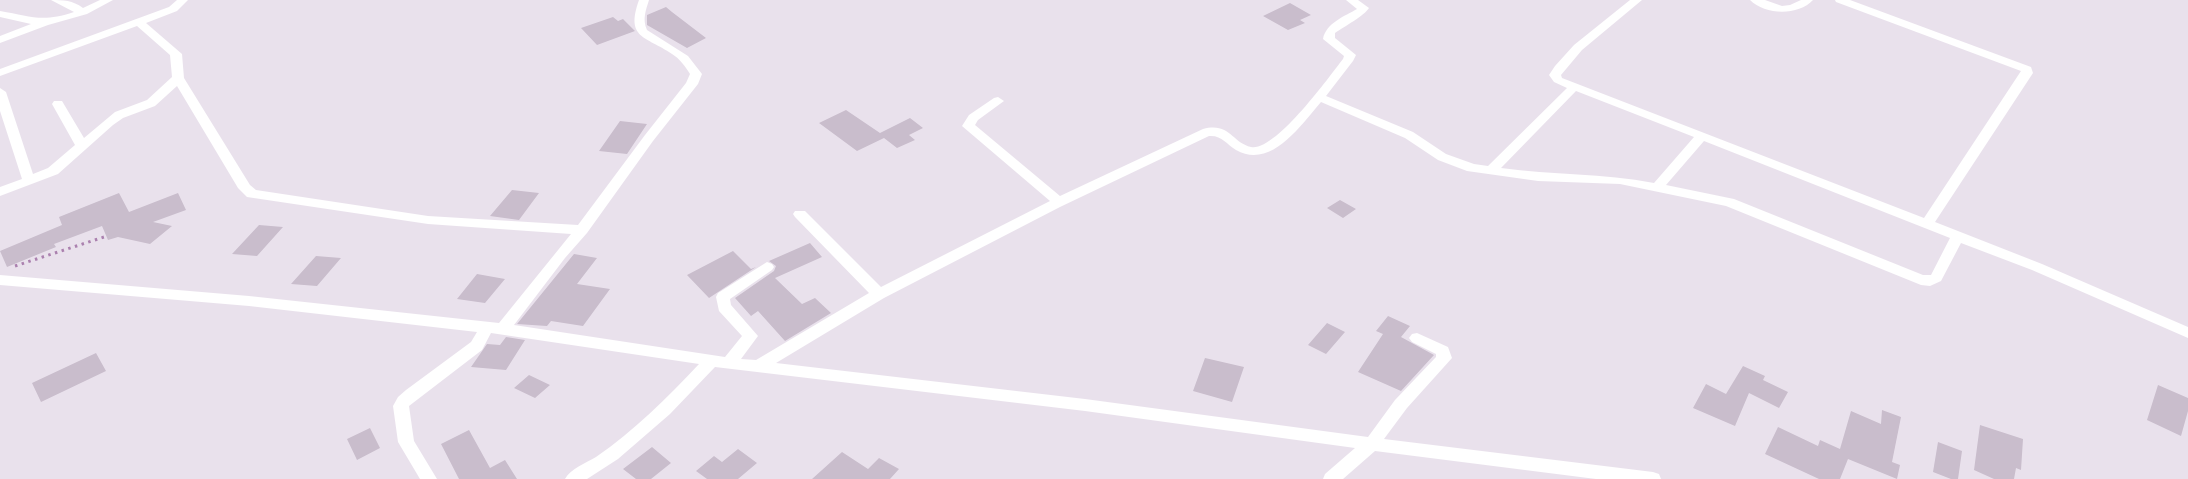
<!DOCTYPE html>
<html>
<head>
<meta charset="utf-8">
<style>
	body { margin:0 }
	canvas { display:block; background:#e9e1ec }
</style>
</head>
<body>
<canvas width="2188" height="479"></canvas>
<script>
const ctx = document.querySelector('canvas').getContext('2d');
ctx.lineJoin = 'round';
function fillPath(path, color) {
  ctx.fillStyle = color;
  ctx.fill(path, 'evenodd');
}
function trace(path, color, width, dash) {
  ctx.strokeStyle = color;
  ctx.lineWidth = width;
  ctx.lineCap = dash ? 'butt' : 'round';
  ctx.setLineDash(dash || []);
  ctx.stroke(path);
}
fillPath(new Path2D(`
	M1290,3l21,12 -11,5 5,3 -17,7 -25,-14z
	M666,7l6,5 34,26 -19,10 -40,-23v-10z
	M613,17l5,4 5,-2 12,12 -38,14 -16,-17z
	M846,110l34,23 30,-15 13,10 -14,7 6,5 -18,8 -13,-10 -27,13 -38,-28z
	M620,121l27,3 -20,30 -28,-3z
	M512,190l27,3 -20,27 -29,-4z
	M119,193l10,19 49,-19 8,17 -33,12 19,4 -22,18 -32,-7 -10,3 -6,-14 -48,18 2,3 -49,20 -7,-16 62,-26 -3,-8z
	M1340,200l16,9 -13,9 -16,-10z
	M259,225l24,2 -26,29 -25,-2z
	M810,243l12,14 -47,21 27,26 13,-6 16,15 -46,28 -27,-30 -7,5 -16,-18 39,-27 2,-5 -7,-5z
	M733,251l18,18 5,-2 -47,31 -22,-23z
	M574,254l23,4 -20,26 33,5 -27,37 -32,-5 -4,5 -30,-2z
	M316,256l25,2 -24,28 -26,-2z
	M477,274l28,5 -20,24 -28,-4z
	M1388,316l22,10 -9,11 33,18 -33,36 -43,-19 25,-38 -7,-3z
	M1327,323l18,9 -19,22 -18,-9z
	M506,337l19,3 -19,30 -35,-3 16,-23 13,1z
	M96,353l10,18 -65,31 -9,-19z
	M1205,358l39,9 -12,35 -39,-11z
	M1743,366l22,10 -2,4 25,12 -9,16 -30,-15 -14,33 -42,-18 13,-24 20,10z
	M529,375l21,10 -15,13 -21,-10z
	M2158,385l30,13v13l-7,25 -34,-16z
	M1882,410l19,7 -9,45 8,3 -3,14 -49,-20 -8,20h-21l-54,-25 13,-27 40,19 2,-6 20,9 11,-38 30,13z
	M1980,425l43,14 -2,31 -5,-2 -2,11h-20l-20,-9z
	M370,428l10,20 -23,12 -10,-21z
	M469,430l21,38 15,-8 12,19h-58l-18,-35z
	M1938,442l24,9 -4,28h-7l-18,-7z
	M652,447l19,16 -20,16h-15l-13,-10z
	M738,449l19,14 -19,16h-31l-11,-8 18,-15 8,6z
	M842,452l26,17 11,-11 20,11 -9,10h-78z`), '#c9bdcc');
trace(new Path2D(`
	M15,266l89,-29`), '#ab81af', 3, [2.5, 4.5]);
fillPath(new Path2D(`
	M51,0c13,0 21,0 32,8l17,-8h13l-26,14 -39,11 -48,18v-7l31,-12 -31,-7v-6c30,5 42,12 74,1z
	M177,0h11l-11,11 -31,12 36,31 2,24 66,107 6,5 172,26 150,9 67,-90 41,-52 4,-9c-5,-8 -10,-15 -18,-20 -26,-18 -47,-15 -33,-54h10c-3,10 -7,19 -2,30l41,26 14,18 -4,10 -45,57 -66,92 -22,25 -51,67 211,32 17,-21 -23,-25 -3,-14 2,-4 49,-31 5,2 2,3 -2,3 -42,29 1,6 27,31 -17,23 15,1 113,-67 -74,-76 -2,-3 2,-3h10l76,76 169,-86 -88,-75 7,-11 25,-17 4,-1 6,4 -26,19 -3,5 85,71 143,-67c27,-7 29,14 48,18 24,5 78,-70 92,-88l1,-3 -21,-17c3,-16 22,-23 34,-30l-11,-9h12l11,8c-4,7 -25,19 -34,25v5l21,17 -3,6 -27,35 87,36 33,22 28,10 14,2 79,-78 -13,-6 -5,-7 6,-9 19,-21 56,-45h12l-60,50 -21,25 1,3 362,140 97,-147 -185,-69 -1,-2h15l181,67 2,6 -98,149 107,42 146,63v11l-156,-68 -71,-27 -20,38 -11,5 -9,-1 -195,-79 -106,-22 -82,-3 -71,-10 -29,-11 -33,-22 -84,-36c-20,23 -50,68 -85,48 -10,-6 -14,-15 -27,-14l-149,71 -176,91 -108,65 309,36 283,38 27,-37 41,-43v-3l-24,-12 -3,-4 3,-4 5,-1 31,14 4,11 -45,50 -23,31 269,33 6,2 2,5h-65l-221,-28 -32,28h-20l2,-5 30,-26 -270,-37 -370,-44 -45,47 -52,45 -31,20h-22c5,-10 21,-16 31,-22 38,-26 71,-59 103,-93l-208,-31 -9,17 -73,56 5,35 23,38h-17l-22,-37 -5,-36 5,-9 8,-7 65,-48 6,-10 -228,-26 -249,-21v-10l249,21 250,27 72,-89 -143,-10 -181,-27 -9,-9 -61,-102 -22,20 -32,12 -10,7 -55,49 -58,22v-9l22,-8 -22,-68v-23l6,4 27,82 15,-6 27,-23 -23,-41 2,-3h8l22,37 31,-26 32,-12 25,-23 -2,-22 -33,-29 -137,50v-7l169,-62zM1576,91l118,46 -40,46c-51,-10 -102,-8 -153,-15zM1704,141l246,97 -19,37h-8l-189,-76 -68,-14z
	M1750,0h15l17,6 8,-1 11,-5h12c-15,16 -48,15 -63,0z`), '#fff');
</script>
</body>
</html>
